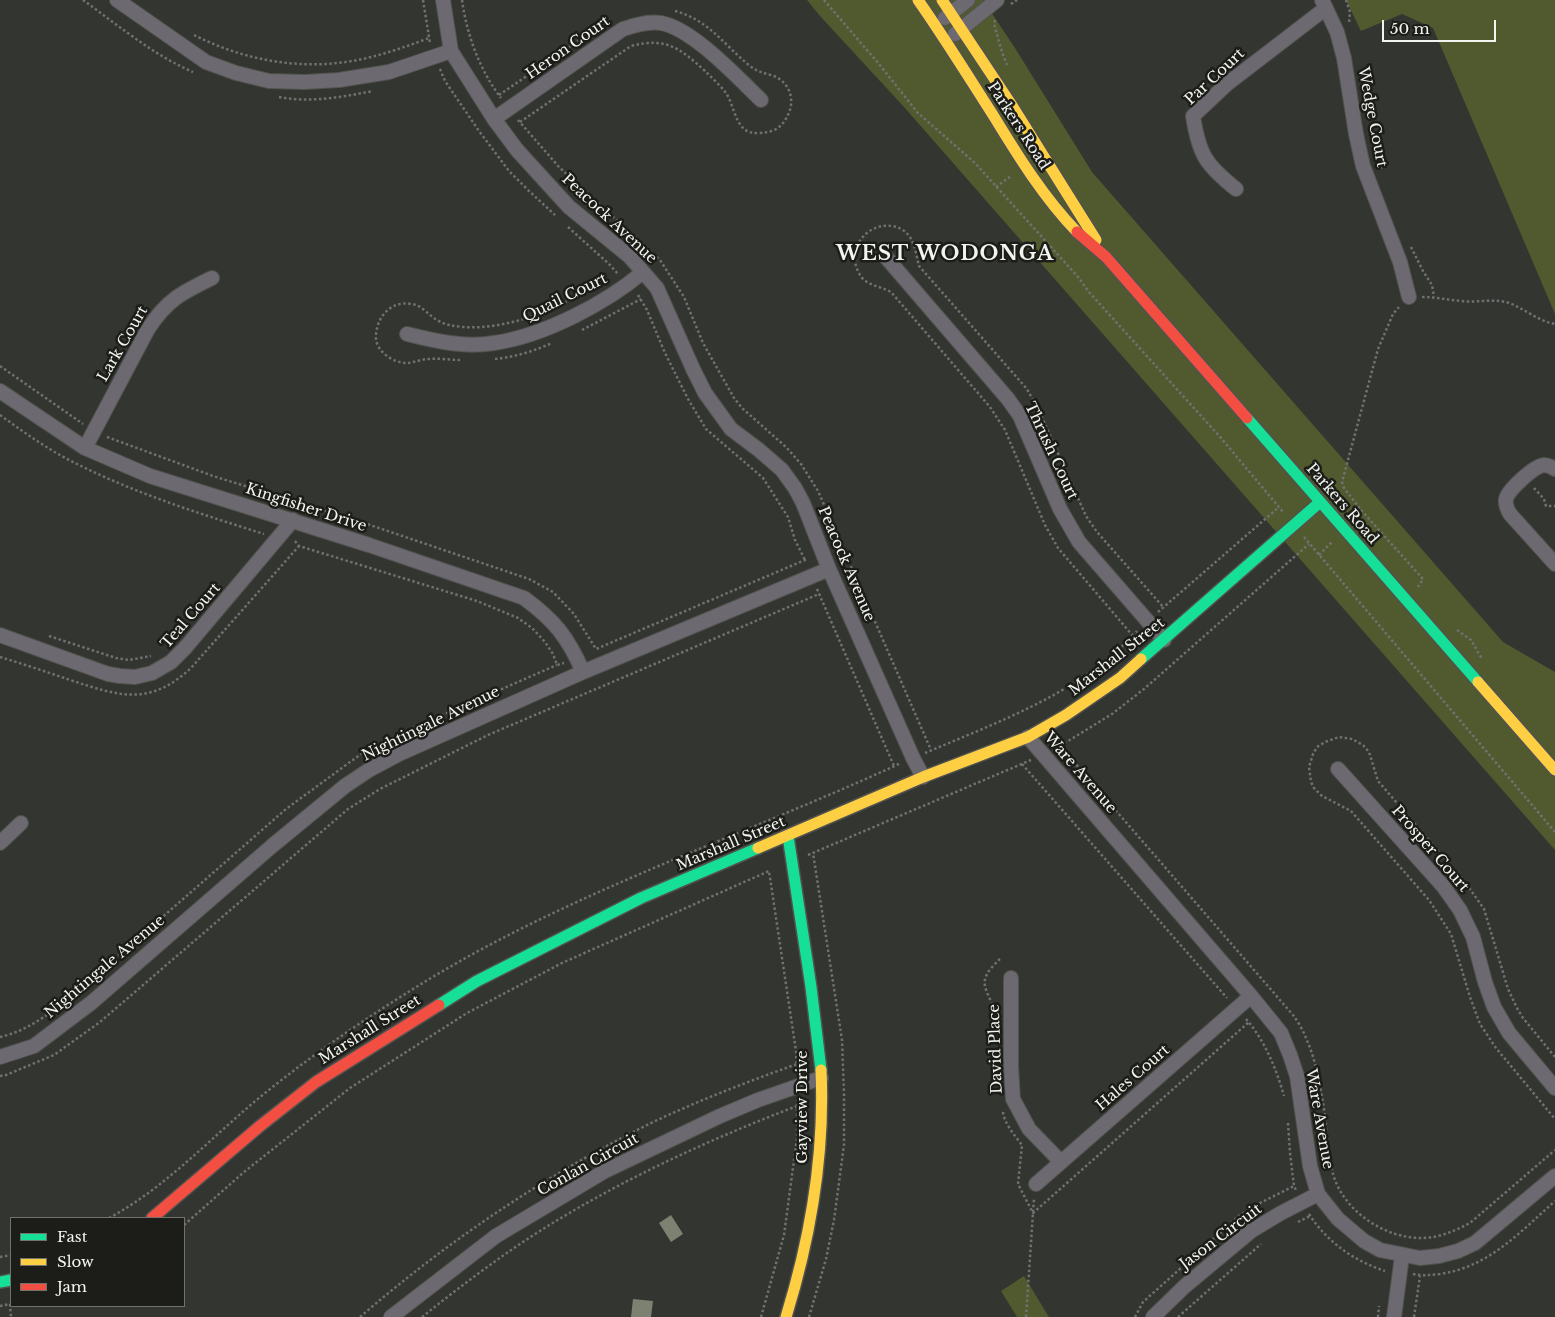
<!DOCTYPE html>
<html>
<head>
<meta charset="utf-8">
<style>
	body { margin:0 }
	#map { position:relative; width:1555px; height:1317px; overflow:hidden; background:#333530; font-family:"Libre Baskerville",serif }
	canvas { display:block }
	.legend { position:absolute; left:10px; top:1217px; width:175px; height:90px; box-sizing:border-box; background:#1c1d19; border:1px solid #72736f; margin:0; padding:6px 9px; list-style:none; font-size:15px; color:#f2f4ef }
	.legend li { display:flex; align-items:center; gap:10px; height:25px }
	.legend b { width:25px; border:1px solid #72736f }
	.scale { position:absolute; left:1382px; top:20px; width:114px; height:22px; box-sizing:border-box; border:2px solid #f2f4ef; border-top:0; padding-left:6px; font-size:15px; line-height:18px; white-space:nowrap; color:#f2f4ef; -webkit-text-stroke:4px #1c1d19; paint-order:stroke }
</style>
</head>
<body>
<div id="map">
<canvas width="1555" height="1317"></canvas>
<ul class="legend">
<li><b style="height:6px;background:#16e098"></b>Fast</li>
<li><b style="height:6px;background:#ffcf43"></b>Slow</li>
<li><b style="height:6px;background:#f24e42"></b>Jam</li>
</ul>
<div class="scale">50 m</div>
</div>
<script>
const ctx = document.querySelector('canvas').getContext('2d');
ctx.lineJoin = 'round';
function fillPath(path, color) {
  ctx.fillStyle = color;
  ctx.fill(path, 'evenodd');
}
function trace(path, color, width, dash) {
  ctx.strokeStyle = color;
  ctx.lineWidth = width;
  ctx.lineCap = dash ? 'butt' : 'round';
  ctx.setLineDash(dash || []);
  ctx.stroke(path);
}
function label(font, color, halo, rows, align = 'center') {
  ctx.font = font + ' "Libre Baskerville",serif';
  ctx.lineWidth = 5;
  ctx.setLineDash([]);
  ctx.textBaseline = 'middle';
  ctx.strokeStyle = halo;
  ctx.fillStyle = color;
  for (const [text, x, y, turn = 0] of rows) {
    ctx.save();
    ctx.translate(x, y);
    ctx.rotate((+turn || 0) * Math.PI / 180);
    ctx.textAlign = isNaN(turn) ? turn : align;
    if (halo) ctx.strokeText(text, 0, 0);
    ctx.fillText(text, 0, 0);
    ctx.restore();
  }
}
fillPath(new Path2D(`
	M807,0h176l32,48 77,124 411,470 52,30v178l-651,-743 -84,-91z
	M1346,0h209v314l-122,-286 -31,-14 -41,17z
	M1024,1276l25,41h-32l-16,-26z`), '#505a2e');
fillPath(new Path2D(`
	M671,1215l12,19 -12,8 -12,-19z
	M633,1299l20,2 -2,16h-20z`), '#7d8171');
const street = new Path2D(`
	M117,0l89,62 30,11 33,8 36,1 34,-2 50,-8 62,-21
	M443,0l8,51 43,68 23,31 52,57 60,49 28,32 36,81 12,24 26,36 28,21 23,20 13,18 8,15 26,66 84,189 10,19
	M1322,0l15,32 7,26 12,76 7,32 37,96 9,35
	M945,18l23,-18
	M955,34l42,-34
	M494,119l129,-90c12,-4 25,-8 38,-6 32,6 76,54 100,77
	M1236,189c-30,-24 -37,-34 -43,-73l34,-32 99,-76
	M885,256l123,143 12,17 40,93 19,33 85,98
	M407,334c28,7 58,14 87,9 49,-7 111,-39 149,-71
	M0,391l85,57 65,28 219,69 155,53c30,22 44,39 59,74
	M85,448l63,-119c19,-29 33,-36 64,-51
	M1555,469c-3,-2 -7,-4 -11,-4 -10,1 -36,25 -38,34 -1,6 1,10 4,15l45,50
	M0,635l108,39 12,2 15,1 17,-4 19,-11 14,-14 108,-128
	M1028,737l223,259 30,37 9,22 7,21 13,90 8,28 20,25 26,22 16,9 40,8 19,-2 19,-5 17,-8 80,-67
	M1338,769l105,117 17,24 13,27 12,45 9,25 15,26 46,55
	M0,843l21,-20
	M1011,978v89l2,32 16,30 32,33
	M0,1057l34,-11 57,-43 181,-157 73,-60 24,-16 30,-16 184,-82 246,-103
	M1036,1184l215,-188
	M391,1317l105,-81 109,-65 115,-55 38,-16 63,-22
	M1153,1317l32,-31 66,-55 30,-18 37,-19
	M1394,1317l8,-61`);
const fast = new Path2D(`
	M1247,418l231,264
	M1141,659l179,-157
	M788,836l23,151 10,83
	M439,1005l38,-24 164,-83 117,-50
	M0,1282l11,-2`);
const slow = new Path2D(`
	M918,0c26,37 50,76 75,115 25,41 51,83 84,117
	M942,0l69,104 85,136
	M1478,682l77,88
	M758,848l165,-71 105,-40 38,-22 54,-37 21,-19
	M786,1317c25,-81 39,-162 35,-247`);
const jam = new Path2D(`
	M1077,232l29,25 141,161
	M152,1218l108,-92 56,-44 123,-77`);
trace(street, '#52534f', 16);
trace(fast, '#52534f', 14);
trace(slow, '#52534f', 14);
trace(jam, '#52534f', 14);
trace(new Path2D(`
	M83,0c35,25 70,55 110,72
	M423,0l7,43
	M462,0c5,35 17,69 39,98
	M824,0l55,64 39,49 57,50 104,115 9,13 133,147 62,74
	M1346,0l4,12 -1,11
	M1011,4l6,-4
	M995,20l-1,4 8,28 5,13
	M194,35c53,27 114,37 173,23 21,-5 41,-12 62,-20
	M440,69l5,12 34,50 30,40 20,20 26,24
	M499,95l108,-74
	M279,97c32,6 63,0 94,-6
	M518,120l41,47 101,93 24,37 19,46 31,55 8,10 44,39 15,17 17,27 113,259
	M520,122l111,-76c35,-9 49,2 74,25 7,7 15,14 21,22 10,15 9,42 33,40 5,0 10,-1 15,-3 8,-3 13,-12 16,-20 4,-14 -2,-28 -16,-34 -9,-3 -17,-4 -24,-10 -26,-21 -41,-46 -75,-55
	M1371,133c7,12 9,23 10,37
	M996,187l15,-11
	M568,227l41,37 10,11
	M1411,247l12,24 9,14 2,12
	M638,295l9,15 18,43 23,46 18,30 57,49 25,39 7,23 10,20
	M1422,297c14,0 26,3 39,4 16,2 32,-3 48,2 16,6 29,18 46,21
	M560,305l46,-25
	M582,330l59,-31
	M495,359c20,-2 39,-8 57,-16
	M460,360c-10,0 -21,-2 -31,-1 -8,0 -15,4 -23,4 -12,0 -29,-11 -30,-24 -1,-20 14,-39 35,-35 11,1 17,11 26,16 8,5 16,6 26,7 26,2 54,-5 79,-14
	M0,366l83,58
	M0,415c25,18 50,36 77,49 60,30 124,50 187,70
	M107,437l106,39 157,49 159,54 24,13 21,22 22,35 209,-89 1,3
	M1534,488l10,11 2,7h9
	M1361,510l62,69 -5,8
	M1357,517l4,-7 -17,-22 -2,-6 36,-133 15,-35 6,-7
	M1304,537l251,295
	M295,541l4,5 178,55 41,17 14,10 13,14 8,12 4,11 7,-2
	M1319,555l13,-13
	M817,589l77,177
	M1158,612l121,-105
	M1457,630l14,10 11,19
	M49,636l67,22 13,2 22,-4
	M1133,636l-75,-88 -13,-23 -40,-95 -15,-23 -99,-115c-9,-5 -20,-6 -28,-13 -5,-6 -8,-13 -8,-21 1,-35 47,-44 58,-15 3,7 4,16 6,23l108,123 13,24 46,103 11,16 67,76
	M171,640l10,-11
	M0,657c23,7 47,15 70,23 49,16 79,27 121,-12l108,-122
	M1060,746l233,269c5,7 10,15 13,23 10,22 14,47 18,71 3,22 3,46 10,68 13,40 63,69 104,59 12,-3 22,-8 32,-13l85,-73
	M1060,746l52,-32 32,-25 165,-145
	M925,753c73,-31 158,-61 212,-122
	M1022,764l205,234
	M808,855l223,-95
	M996,1014c-9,-27 -22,-31 4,-55
	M1246,1019c19,22 30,49 38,77
	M0,1037c27,-6 49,-23 71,-40l215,-188 75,-55 40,-21 156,-68
	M1555,1057l-32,-39 -6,-10 -9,-19 -24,-80 -19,-27 -87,-101 -9,-29 -6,-7 -11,-6 -13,-2 -14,5 -8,5 -4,7 -4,13 2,15 3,6 8,8 29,15 78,89 22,34 19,63 10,27 16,24 59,71
	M0,1076l6,-1 48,-20 46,-33 248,-213 32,-20 108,-54 331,-141
	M1003,1112c1,11 12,24 19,33l-4,39 15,29 216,-191
	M1288,1123l2,30 4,33 2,4
	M1309,1214c18,28 45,47 76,57
	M109,1218c54,-29 98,-76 144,-115 55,-46 117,-88 178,-125 148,-89 314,-143 470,-215
	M1298,1222l12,-6
	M184,1225l60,-53 106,-84 117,-75 95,-50 207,-92 27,180 1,21
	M0,1257l11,-2
	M1413,1274c9,2 17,1 27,0 49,-7 80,-42 115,-73
	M0,1306l10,-2 1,13
	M360,1317c88,-76 184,-141 289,-193 48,-23 98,-42 148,-60
	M422,1317c44,-35 90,-70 139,-99 75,-45 155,-81 236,-112
	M761,1317l23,-82 13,-97v-38
	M809,1317l17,-58 8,-39 10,-75v-52l-2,-53 -29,-187
	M1026,1317l8,-119
	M1135,1317l8,-15 96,-86 17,-11 38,-19
	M1178,1317l83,-73
	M1378,1317l1,-11
	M1414,1317l6,-41`), '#717072', 2.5, [2.5, 2.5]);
trace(street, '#6d6970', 14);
trace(fast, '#16e098', 11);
trace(slow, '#ffcf43', 11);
trace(jam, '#f24e42', 11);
label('15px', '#f2f4ef', '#1c1d19', [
	["Heron Court",568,48,-35],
	["Par Court",1215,77,-43],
	["Wedge Court",1372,117,79],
	["Parkers Road",1018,126,57],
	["Peacock Avenue",609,219,43],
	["Quail Court",565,298,-26],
	["Lark Court",123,344,-60],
	["Thrush Court",1051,451,65],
	["Parkers Road",1342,504,49],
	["Kingfisher Drive",306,508,18],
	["Peacock Avenue",846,564,67],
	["Teal Court",191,616,-49],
	["Marshall Street",1117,657,-38],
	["Nightingale Avenue",431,724,-26],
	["Ware Avenue",1080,773,49],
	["Marshall Street",731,844,-23],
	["Prosper Court",1430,849,49],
	["Nightingale Avenue",105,967,-40],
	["Marshall Street",370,1030,-32],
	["David Place",996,1049,-92],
	["Hales Court",1133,1078,-41],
	["Gayview Drive",803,1107,-90],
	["Ware Avenue",1319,1119,80],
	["Conlan Circuit",588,1165,-29],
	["Jason Circuit",1221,1237,-37]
]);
ctx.letterSpacing = '1px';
label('bold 20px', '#f2f4ef', '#1c1d19', [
	["WEST WODONGA",945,254]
]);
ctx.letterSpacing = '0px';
</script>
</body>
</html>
